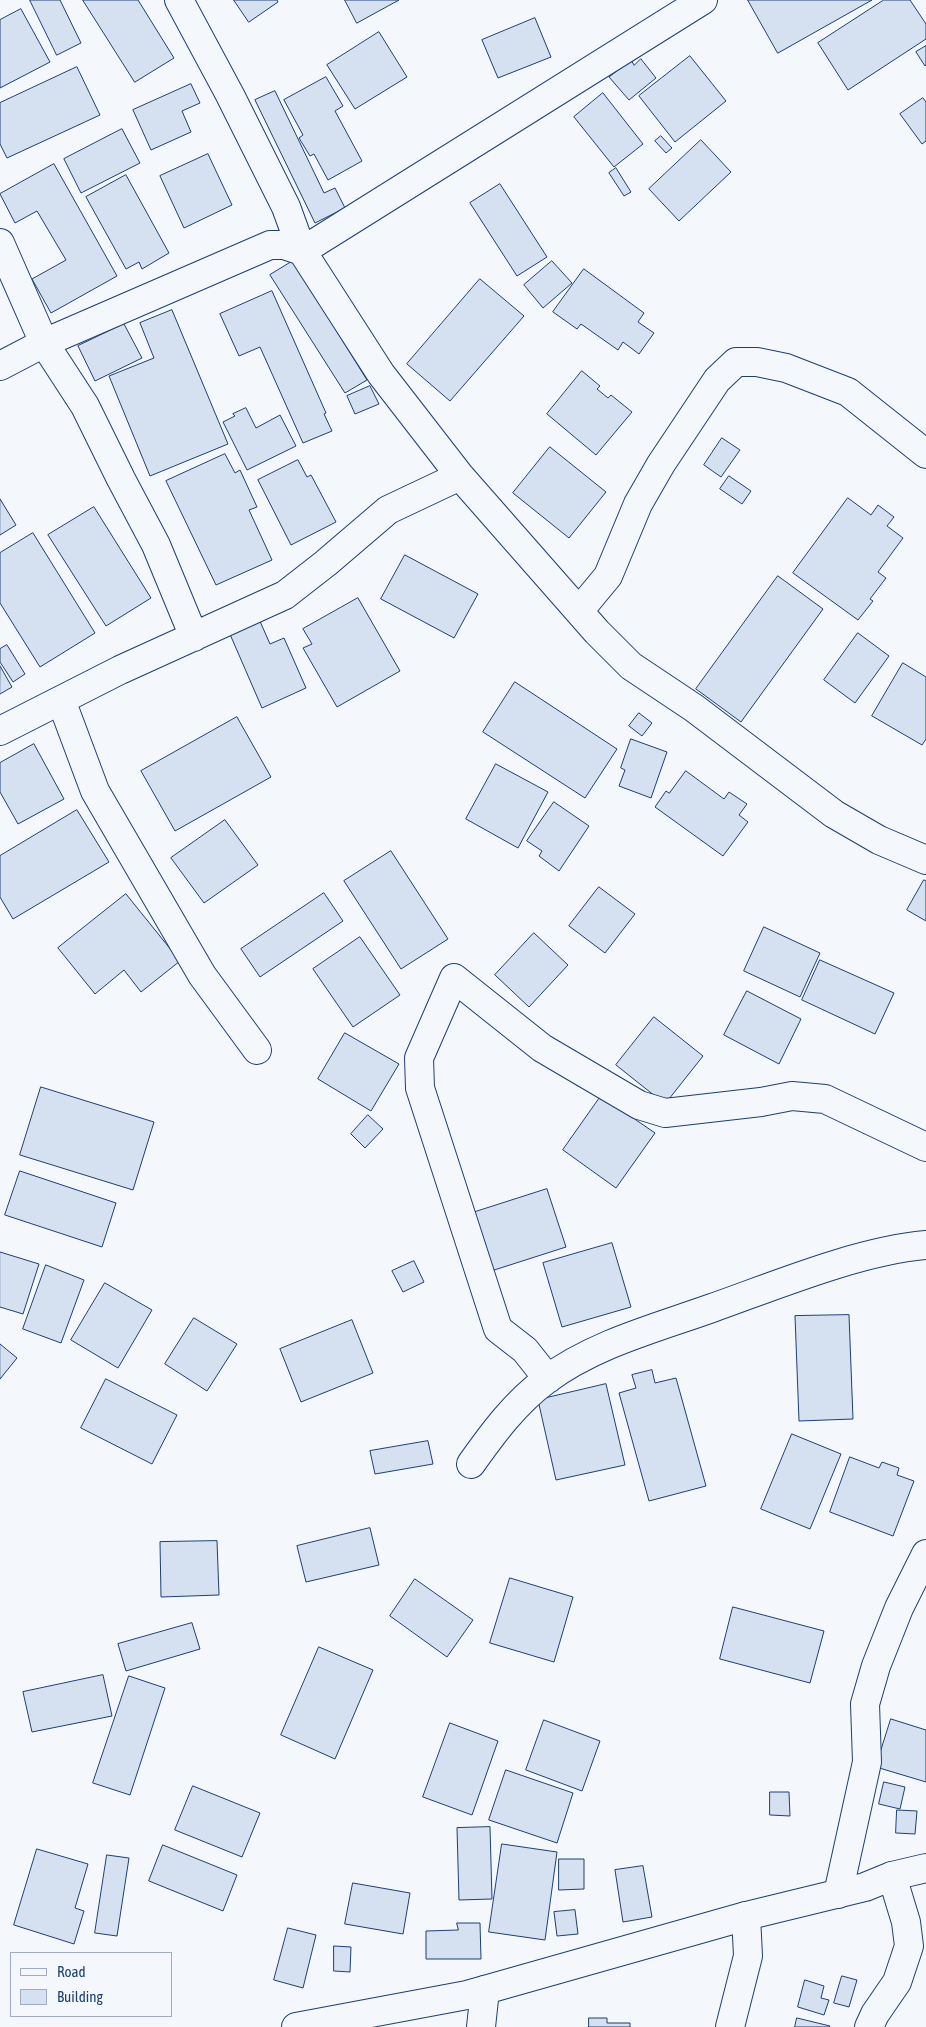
<!DOCTYPE html>
<html>
<head>
<meta charset="utf-8">
<style>
	body { margin:0 }
	#map { position:relative; width:926px; height:2027px; overflow:hidden; background:#f4f7fb; font-family:"Asap Condensed",sans-serif }
	canvas { display:block }
	.legend { position:absolute; left:10px; top:1952px; width:162px; height:65px; box-sizing:border-box; background:#f4f7fb; border:1px solid #9eadc5; margin:0; padding:6px 9px; list-style:none; font-size:15px; color:#1d3f73 }
	.legend li { display:flex; align-items:center; gap:10px; height:25px }
	.legend b { width:25px; border:1px solid #9eadc5 }
</style>
</head>
<body>
<div id="map">
<canvas width="926" height="2027"></canvas>
<ul class="legend">
<li><b style="height:6px;background:#f4f7fb"></b>Road</li>
<li><b style="height:14px;background:#d5e0f0"></b>Building</li>
</ul>
</div>
<script>
const ctx = document.querySelector('canvas').getContext('2d');
ctx.lineJoin = 'round';
function fillPath(path, color) {
  ctx.fillStyle = color;
  ctx.fill(path, 'evenodd');
}
function trace(path, color, width, dash) {
  ctx.strokeStyle = color;
  ctx.lineWidth = width;
  ctx.lineCap = dash ? 'butt' : 'round';
  ctx.setLineDash(dash || []);
  ctx.stroke(path);
}
const building = new Path2D(`
	M30,0h30l21,43 -24,12z
	M83,0h55l36,58 -39,24z
	M234,0h43l1,2 -29,20z
	M345,0h54l-42,23z
	M748,0h124l-94,53z
	M884,0h26l16,24v15l-78,51 -30,-47z
	M21,9l29,53 -50,26v-68z
	M535,18l16,39 -53,21 -16,-38z
	M379,32l28,45 -52,32 -28,-44z
	M926,46v19l-1,1 -9,-14z
	M690,56l36,45 -51,41 -36,-46z
	M641,59l15,19 -27,22 -20,-23 22,-17 3,5z
	M77,67l23,48 -93,43 -7,-14v-41z
	M326,77l17,29 -8,5 27,50 -34,19 -14,-26 -4,2 -11,-18 4,-3 -19,-35z
	M191,84l9,19 -18,8 9,21 -40,18 -18,-40z
	M275,91l49,102 11,-5 10,20 -30,15 -60,-123z
	M603,93l40,51 -29,23 -40,-50z
	M923,98l3,4v39l-4,3 -22,-30z
	M122,129l18,34 -59,30 -17,-34z
	M661,136l11,12 -6,5 -11,-12z
	M701,140l30,32 -52,49 -30,-32z
	M208,154l24,51 -48,23 -24,-52z
	M54,164l63,112 -66,37 -19,-34 34,-19 -29,-49 -22,12 -15,-29z
	M616,168l15,24 -7,4 -15,-23z
	M126,175l43,78 -27,16 -3,-7 -13,7 -40,-72z
	M500,184l47,73 -30,19 -47,-73z
	M293,261l74,119 -22,13 -75,-118z
	M552,261l20,22 -29,25 -19,-23z
	M584,269l60,44 -6,9 16,11 -15,21 -16,-12 -5,8 -37,-26 -4,5 -24,-17z
	M480,279l44,37 -74,85 -43,-37z
	M272,291l54,122 -2,1 8,17 -29,12 -43,-96 -21,9 -19,-42z
	M172,310l56,134 -78,32 -41,-100 45,-18 -14,-35z
	M124,324l18,34 -47,23 -17,-35z
	M582,371l18,15 -3,3 11,9 3,-3 21,17 -36,43 -49,-41z
	M370,386l9,18 -24,10 -8,-18z
	M246,408l10,20 24,-13 16,31 -49,24 -24,-48 12,-6 -2,-2z
	M722,438l18,12 -19,27 -17,-12z
	M550,447l56,45 -37,46 -56,-45z
	M225,454l10,19 5,-3 17,37 -8,3 23,50 -56,25 -50,-104z
	M298,460l9,17 4,-2 25,47 -45,23 -33,-65z
	M729,476l22,15 -9,13 -22,-15z
	M848,498l23,17 7,-10 16,12 -7,9 16,12 -25,34 8,6 -16,21 3,2 -15,19 -65,-47z
	M0,499l16,26 -16,10z
	M94,507l57,91 -45,28 -58,-91z
	M33,533l62,100 -55,34 -40,-64v-50z
	M405,555l73,39 -24,44 -73,-39z
	M778,576l45,33 -82,113 -45,-33z
	M358,598l42,73 -63,36 -34,-59 9,-4 -9,-15z
	M259,619l11,25 14,-6 22,50 -44,20 -33,-76z
	M858,633l31,23 -34,47 -31,-23z
	M7,645l18,29 -12,8 -13,-20v-13z
	M903,663l23,14v62l-4,6 -50,-29z
	M0,666l12,21 -12,7z
	M515,682l102,67 -32,49 -102,-66z
	M639,713l13,10 -10,13 -13,-10z
	M237,717l34,60 -96,54 -34,-60z
	M631,739l36,13 -16,46 -32,-12 6,-16 -4,-2z
	M34,744l30,55 -46,25 -18,-32v-29z
	M496,764l52,28 -30,56 -52,-29z
	M686,771l38,28 5,-7 18,12 -8,11 9,7 -25,34 -68,-49 11,-16 3,2z
	M554,802l35,24 -30,45 -20,-15 3,-5 -15,-10z
	M77,810l32,52 -96,57 -13,-22v-41z
	M225,820l33,45 -54,38 -33,-45z
	M391,851l57,88 -47,30 -57,-88z
	M924,880l2,1v40l-19,-11z
	M599,887l36,27 -30,39 -36,-27z
	M324,893l19,28 -83,56 -19,-28z
	M126,894l54,67 -39,31 -17,-22 -29,24 -37,-46z
	M764,927l56,26 -20,44 -56,-26z
	M534,933l34,32 -39,42 -34,-32z
	M360,937l40,58 -47,32 -40,-58z
	M820,960l74,33 -19,41 -73,-34z
	M747,991l54,28 -22,45 -55,-29z
	M654,1017l49,39 -38,48 -49,-39z
	M345,1033l54,31 -28,47 -53,-32z
	M41,1087l113,35 -21,68 -113,-35z
	M601,1096l54,37 -39,55 -53,-38z
	M368,1115l15,14 -18,19 -14,-14z
	M20,1171l96,32 -14,44 -97,-32z
	M547,1189l19,58 -78,25 -19,-58z
	M612,1243l19,64 -69,20 -19,-64z
	M0,1252l39,12 -16,50 -23,-7z
	M414,1261l10,21 -21,10 -11,-21z
	M46,1265l38,15 -23,63 -38,-14z
	M105,1283l47,27 -34,58 -47,-28z
	M849,1315l4,104 -54,2 -4,-105z
	M194,1318l43,26 -30,47 -42,-27z
	M352,1320l21,53 -72,29 -21,-53z
	M0,1344l17,14 -17,21z
	M652,1370l3,13 21,-5 30,108 -57,15 -30,-108 17,-5 -4,-13z
	M106,1379l71,36 -25,49 -71,-36z
	M606,1384l19,81 -69,15 -18,-80z
	M792,1434l49,20 -31,75 -49,-20z
	M428,1441l5,23 -58,10 -5,-23z
	M850,1457l29,11 3,-6 17,6 -2,7 17,6 -21,55 -63,-24z
	M370,1528l9,37 -73,17 -9,-36z
	M217,1541l2,54 -58,2 -1,-55z
	M510,1578l63,19 -19,65 -64,-19z
	M415,1579l58,41 -26,37 -57,-41z
	M733,1607l91,24 -14,52 -90,-24z
	M192,1623l8,26 -74,22 -8,-27z
	M319,1647l54,23 -38,89 -54,-24z
	M103,1675l9,41 -80,16 -9,-40z
	M129,1676l36,12 -35,107 -37,-12z
	M891,1719l35,11v52l-50,-15z
	M544,1720l56,21 -18,50 -56,-21z
	M450,1723l48,18 -26,74 -49,-18z
	M506,1770l67,23 -16,50 -68,-23z
	M884,1782l21,5 -5,22 -21,-5z
	M193,1786l67,27 -18,44 -67,-27z
	M770,1792h19l1,24 -20,-1z
	M897,1810l20,1 -2,23 -19,-1z
	M490,1827l2,72 -33,1 -2,-72z
	M502,1844l55,8 -12,88 -56,-8z
	M163,1845l74,30 -14,36 -74,-30z
	M37,1849l51,15 -13,44 9,3 -10,33 -60,-19z
	M107,1855l22,3 -12,78 -22,-3z
	M559,1859h25v30l-25,1z
	M643,1866l9,51 -29,5 -8,-52z
	M353,1883l57,10 -7,41 -58,-10z
	M575,1910l3,24 -21,2 -3,-24z
	M457,1923h23l1,36h-55v-28l32,-1z
	M288,1928l28,7 -13,53 -29,-8z
	M334,1946l17,1 -1,25 -16,-1z
	M842,1976l15,4 -8,27 -15,-4z
	M805,1980l19,6 -3,12 8,2 -5,15 -26,-8z
	M589,2018h18v5h23v4h-41z
	M797,2018l33,8 -1,1h-34z`);
fillPath(building, '#d5e0f0');
trace(building, '#1d3f73', 1);
const street = new Path2D(`
	M179,0l51,95 56,112 16,44 79,123 79,102 137,156 34,34 63,42 140,106 45,26 47,20
	M0,243l44,100 41,63 36,73 35,66 38,92
	M302,251l401,-251
	M0,366l44,-23 226,-98h14l18,6
	M579,611l29,-35 30,-72 23,-40 56,-84 19,-18h21l29,6 62,24 78,62
	M61,700l34,91 107,184 55,75
	M0,731l120,-61 165,-75 41,-32 62,-53 72,-34
	M548,1379l-23,-29 -27,-21 -78,-241 -1,-30 35,-80 88,70 97,57 26,8 96,-11 31,-6 33,3 101,48
	M471,1464c22,-31 44,-61 75,-84 48,-36 110,-52 166,-72 65,-23 146,-57 214,-63
	M838,1894l29,-132 -2,-58 11,-38 23,-58 27,-54
	M481,2027l4,-37
	M730,2027l18,-71 -2,-40
	M869,2027l6,-13 22,-32 12,-36 -3,-24 -14,-46`);
const secondary = new Path2D(`
	M296,2027l171,-32 279,-79 119,-29 27,-11 34,-8`);
trace(street, '#1d3f73', 30);
trace(secondary, '#1d3f73', 30);
trace(street, '#f4f7fb', 28);
trace(secondary, '#f4f7fb', 28);
</script>
</body>
</html>
